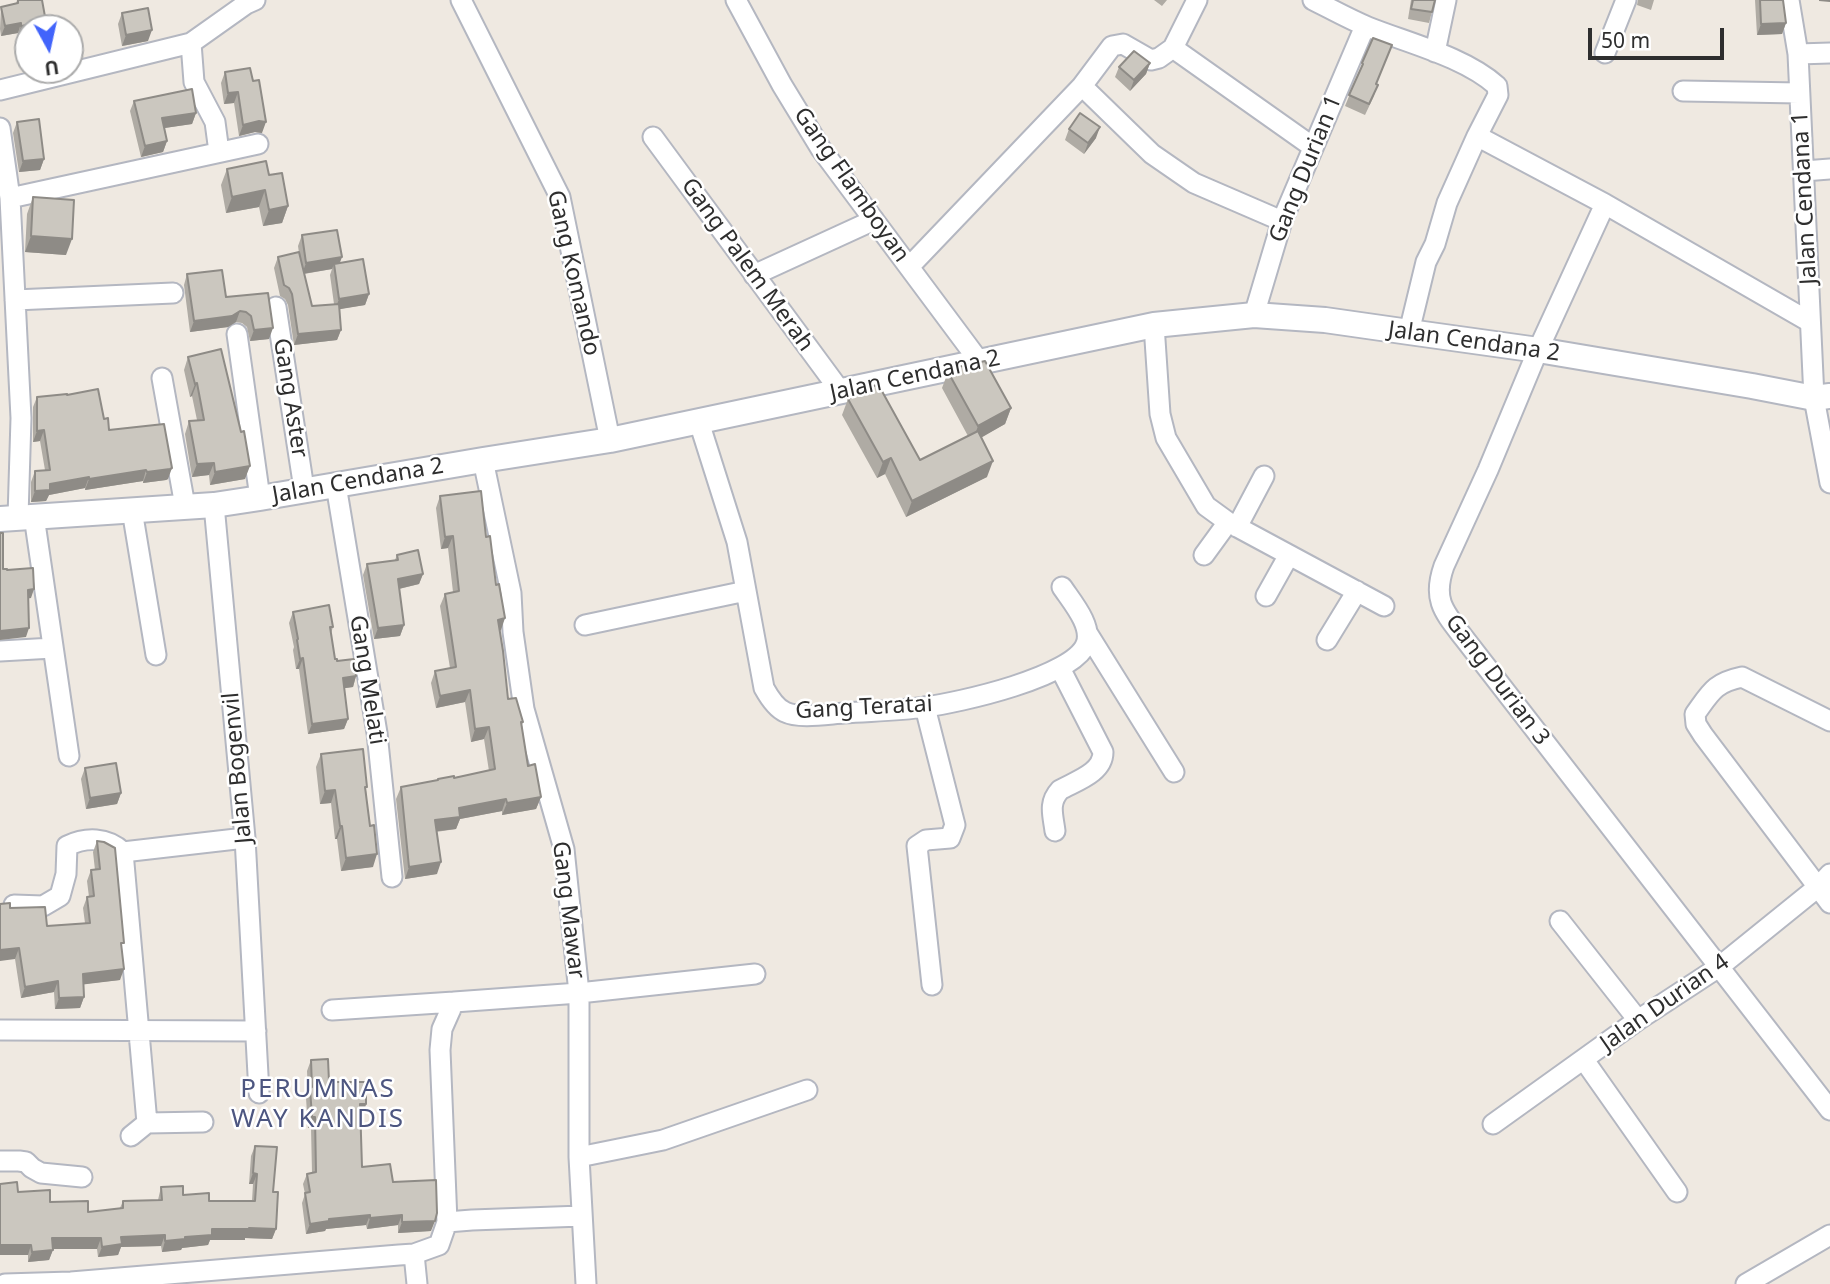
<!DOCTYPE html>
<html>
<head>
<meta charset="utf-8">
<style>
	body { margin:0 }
	#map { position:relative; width:1830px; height:1284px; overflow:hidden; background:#efe9e1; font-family:"Noto Sans",sans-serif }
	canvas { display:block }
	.north { position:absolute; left:14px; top:14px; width:70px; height:70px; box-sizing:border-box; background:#fff; border:2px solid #ababab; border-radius:50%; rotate:172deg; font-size:19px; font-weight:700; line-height:28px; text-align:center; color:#2e2e2e }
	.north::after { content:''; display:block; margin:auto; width:24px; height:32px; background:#4264fb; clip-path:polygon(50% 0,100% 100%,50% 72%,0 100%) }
	.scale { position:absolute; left:1588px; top:28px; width:136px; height:32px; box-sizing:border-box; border:4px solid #2e2e2e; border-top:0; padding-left:9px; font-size:21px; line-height:24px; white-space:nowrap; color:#2e2e2e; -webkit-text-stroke:5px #fff; paint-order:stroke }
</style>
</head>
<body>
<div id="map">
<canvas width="1830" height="1284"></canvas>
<div class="north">U</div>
<div class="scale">50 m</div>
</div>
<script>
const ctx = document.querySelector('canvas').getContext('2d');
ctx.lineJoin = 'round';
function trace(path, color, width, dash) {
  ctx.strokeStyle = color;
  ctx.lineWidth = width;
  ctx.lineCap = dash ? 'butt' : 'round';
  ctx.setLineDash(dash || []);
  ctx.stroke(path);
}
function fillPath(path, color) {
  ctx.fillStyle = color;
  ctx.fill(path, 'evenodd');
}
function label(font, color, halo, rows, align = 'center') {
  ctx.font = font + ' "Noto Sans",sans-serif';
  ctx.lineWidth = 5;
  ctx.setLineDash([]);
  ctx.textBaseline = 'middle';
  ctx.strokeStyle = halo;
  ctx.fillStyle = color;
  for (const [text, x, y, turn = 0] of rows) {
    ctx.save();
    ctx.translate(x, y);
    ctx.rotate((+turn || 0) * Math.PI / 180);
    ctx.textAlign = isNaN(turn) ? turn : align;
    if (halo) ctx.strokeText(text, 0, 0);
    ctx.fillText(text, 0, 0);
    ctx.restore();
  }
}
const minor = new Path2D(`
	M461,0l99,197 50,243
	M736,0l46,85 39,64 158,212
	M1313,0c18,9 36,19 55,27 40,16 97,30 129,59l1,9 -21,41 128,68 205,118
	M1789,0l9,54 16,344 16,85
	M1173,48l24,-48
	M1435,52l11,-52
	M1605,53l21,-53
	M1798,54l32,-1
	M0,90l191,-47
	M1683,91l116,2
	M0,128l10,70 11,220 -3,99
	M653,137l188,255
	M219,152l-4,-30 -21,-40 -3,-39 55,-39 9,-4
	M1804,171l26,-2
	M10,198l248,-54
	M1605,204l-67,146 -50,120 -44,96c-12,34 0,46 20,72l366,472
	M1282,221l-88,-38 -42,-29 -70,-68 30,-40 11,-2 28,16 8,-2 14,-10 140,99
	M909,267l173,-181
	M754,275l120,-55
	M15,300l158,-7
	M276,307l28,182
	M1254,315l28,-94 83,-195
	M1154,325l6,89 6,24 40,68 22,16 156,84
	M1409,332l17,-70 9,-18 12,-41 30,-67
	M237,334l23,164
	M162,378l23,128
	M699,422l38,120 27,146c5,9 12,20 21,24 14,7 43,2 59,1 27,-2 54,-2 80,-6 34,-4 150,-30 162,-63 7,-18 -14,-42 -24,-57
	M483,460l28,133 2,39 11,77 40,140 15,144v164l7,127
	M336,485l41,248 15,144
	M214,505l31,333 14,255
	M132,510l24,145
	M34,516l35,240
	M1237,527l27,-51
	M1204,555l24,-33
	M1266,596l23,-41
	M585,625l161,-34
	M1088,634l86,138
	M1327,640l30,-49
	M0,651l53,-3
	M925,707l30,118 -5,13 -24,2 -9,6 15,139
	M1830,721l-88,-44c-28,6 -31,15 -47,37l1,10 7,11 127,168
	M1055,831c-2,-16 -7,-28 5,-41 16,-9 43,-17 43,-38l-43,-84
	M123,852l24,271
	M14,905l29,1 17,-10 6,-22 1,-28c19,-9 40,-9 56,6l122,-14
	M1560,921l78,99
	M332,1010l122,-8
	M0,1030l256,1
	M1584,1060l93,132
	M1493,1124l145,-104 81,-53 99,-80 12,-13
	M131,1136l16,-13 56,-1
	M579,1157l84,-17 144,-50
	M0,1161h19l7,1 6,6 9,5 41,4
	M447,1222l25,-2 110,-4
	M414,1254l3,30
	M5,1284l66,-2 328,-27 15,-1 25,-9 8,-23 -7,-172 2,-21 12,-27 125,-9 176,-19
	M1746,1284l84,-49`);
const tertiary = new Path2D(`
	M0,519l214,-14 46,-7 223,-38 127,-20 544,-115 100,-10 71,5 84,12 129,18 214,36 62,12 16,-2`);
trace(minor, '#b4b7c1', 23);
trace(tertiary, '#b4b7c1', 28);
trace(minor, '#fff', 19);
trace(tertiary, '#fff', 24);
fillPath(new Path2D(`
	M17,0l27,28 -26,7v-2l-17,3 -1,-7 1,-22 15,-3z
	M1154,0h13l-5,6z
	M1411,0h24l-6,23 -21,-4z
	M1638,0h16l-3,10 -14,-5z
	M1755,0h28l3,23 -4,11 -25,1z
	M122,13l26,28 -26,5 -4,-22z
	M1373,38l4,46 -3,12 -9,19 -20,-9z
	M1150,63l-4,11 -16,17 -15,-14 4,-10z
	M225,72l28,9 9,52 -7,-1 -16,4 -5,-33 -10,1 -3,-21z
	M134,101l62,12 -4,11 -28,4 3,13 -4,11 -22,5 -11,-46z
	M17,122l27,37 -4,11 -21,2 -6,-39z
	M1069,129l27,9 -12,16 -19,-14z
	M227,169l42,6 19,31 -6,17 -19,3 -4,-19 -33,6 -5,-28z
	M33,197l33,58 -41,-3 2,-38z
	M302,235l37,28 30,31 -4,11 -26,4 2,21 -4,10 -43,5 -6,-40 -3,-6 -5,-3 -6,-28 4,-11 21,-4 -1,-7zM332,269l-2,6 4,29 -22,2 -8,-32z
	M187,274l39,23 42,-4 1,46 -19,2 -3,-14 -5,-4 -6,-1 -8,5 -38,5 -6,-47z
	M188,357l57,122 -35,6 -1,-10 -17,2 -7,-43 4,-13 8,-1 -5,-24 -2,1 -6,-27z
	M948,372l63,36 -6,16 -24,13 6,40 -81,40 -21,-43 -8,4 -35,-63 6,-16 72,61 48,-24 -26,-48z
	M67,395l37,24 5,11 59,49 -2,1 -23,3v-2l-58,9v-2l-36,7 -3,6 -15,1v-20l4,-11 10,-1 -5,-29 -7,1v-35l4,-10z
	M440,496l46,41 15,93 -1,1 8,68 15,23 -1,3 6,41 13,31 -5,12 -34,6v-4l-42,8 -4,10 -20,3 1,42 -32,5 -9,-80 5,-12 88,-16 -5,-32 -13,3 -6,-40 -29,6 -5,-25 4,-12 15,-3 -10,-62 5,-12 8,-2 -5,-44 -7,1 -5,-41z
	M397,555l26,19 -4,10 -20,5 5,36 -4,11 -26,3 -11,-64 4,-11 28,-4z
	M293,612l40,15 -2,6 4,26 21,17 -3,11 -9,1 4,31 -4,10 -36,5 -9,-65h-3l-3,-19 1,-3 -5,-24z
	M321,754l45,36 7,77 -32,4 -4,-32h-2l-4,-36 -11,1 -4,-37z
	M85,768l36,25 -4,11 -31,5 -5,-30z
	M97,841l25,107 -2,32 -37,4 1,13 -4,11 -25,1 -1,-17 -33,6 -6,-39 -5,-51 37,18 38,-3 -2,-15 4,-11h2l-2,-16 4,-11h4l-2,-18z
	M311,1060l18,22 37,22 -3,11h-2l1,52 31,15 38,49 -33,2v-8l-31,4 -1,-4 -40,4 -1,2 -19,3 -4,-31 3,-9 -2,-10 4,-10 5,-1 -1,-46 -3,1 -2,-30 2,-7 -1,-20z
	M255,1146l18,46 3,37 -4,10 -27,-1v2h-35l-2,5 -26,3 -1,2 -19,2 -1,-6 -40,1 -3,8 -20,2 -1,-8h-44l-4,11 -21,2v-7h-28l18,-63 32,10 38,10 32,-4 3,-7 35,-1 3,-13 22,8 26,6h43l1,-17h-4l2,-28z`), '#afaba4');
fillPath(new Path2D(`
	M1819,0h11v2l-11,-1z
	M46,22l-2,6h-16v6l-10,1 3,-9z
	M21,23l-3,10 -17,3 4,-10z
	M1786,23l-4,11 -25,1 4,-11z
	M152,30l-4,11 -26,5 4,-11z
	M1150,63l-4,11 -16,17 4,-11z
	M238,92l-4,11 -10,1 4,-11z
	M196,113l-4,11 -34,5 4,-11z
	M259,121l7,1 -4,11 -7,-1 -16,4 4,-11z
	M1100,127l-4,11 -12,16 4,-11z
	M167,141l-4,11 -22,5 4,-11z
	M44,159l-4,11 -21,2 4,-11z
	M265,190l-6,17 -33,6 6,-16z
	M288,206l-6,17 -19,3 6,-16z
	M31,236l41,3 -6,16 -41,-3z
	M342,257l-4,11 -4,-4 -2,5 -30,5 4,-11z
	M369,294l-4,11 -30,5 4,-11z
	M240,311l-4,11 -8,5 -38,5 4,-11z
	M273,328l-4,11 -19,2 4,-11z
	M341,330l-4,10 -43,5 4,-11z
	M197,383l-5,13 -2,1 5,-13z
	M1011,408l-6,16 -33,19 6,-17z
	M44,430l-4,11 -7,1 4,-11z
	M891,458l-6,16 -8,4 6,-16z
	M993,461l-6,16 -81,40 6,-16z
	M214,463l-5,12 -17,2 5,-13z
	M250,466l-5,13 -35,6 5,-13z
	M172,468l-4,11 -2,1 -23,3 4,-11z
	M146,470l-3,11 -58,9 4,-11z
	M89,477l-4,11 -36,7 -3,6 -15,1 4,-11 15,-7z
	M453,536l-5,12 -7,1 4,-12z
	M423,574l-4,10 -25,6 4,-11z
	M34,589l-3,9 -6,1 3,-9z
	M505,618l-4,12 -8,2 5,-12z
	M404,625l-4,11 -26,3 4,-11z
	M29,628l-3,9 -26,3v-9z
	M303,658l-4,11h-3l4,-10z
	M356,676l-3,11 -14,2 4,-11z
	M470,690l-5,12 -29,6 4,-12z
	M348,719l-4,10 -36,5 4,-10z
	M489,727l-5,12 -13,3 4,-13z
	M335,790l-4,13 -11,1 5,-13z
	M121,793l-4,11 -31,5 4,-11z
	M541,797l-5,12 -34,6 5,-12z
	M506,799l-4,12 -42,8 -4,10 -26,3 5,-12 24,-12z
	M340,826h2l-5,13h-2z
	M377,854l-4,13 -32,4 5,-13z
	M441,862l-4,12 -32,5 4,-12z
	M19,948l-4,11 -15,2v-11z
	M124,969l-4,11 -41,5 4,-11z
	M58,981l-4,11 -33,6 4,-11z
	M84,997l-4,11 -25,1 4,-11z
	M360,1104h6l-3,11h-6z
	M312,1117h3l-4,10 -3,1z
	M253,1173l4,1 -4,10h-4z
	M370,1215l-4,10 -40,4 -1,2 -19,3 4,-10 19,-5z
	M402,1215l-4,10 -31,4 3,-11z
	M435,1221l-4,10 -33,2 4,-11z
	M249,1228l27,1 -4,10 -27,-1v2h-35l-2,5 -26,3 -1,2 -19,2 3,-11 20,-4 27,-8z
	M165,1235l-4,11 -40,1 -3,8 -20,2 4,-10 19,-10z
	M52,1238h49l-4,11h-49z
	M0,1245h31l-3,10h-28z
	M53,1250l-4,10 -21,2 4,-10z`), '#8e8b86');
const building = new Path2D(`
	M18,0h24l4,22 -25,4v-3l-16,3 -4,-19 17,-4z
	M1413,0h22l-3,12 -21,-3z
	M1760,0h23l3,23 -25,1z
	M148,8l4,22 -26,5 -4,-22z
	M1373,38l19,7 -16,39 2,1 -9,19 -20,-9 14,-31 -1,-1z
	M1134,51l16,12 -16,17 -15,-13z
	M250,68l3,13 6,-1 7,42 -7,-1 -16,4 -5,-33 -10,1 -3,-21z
	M192,89l4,24 -34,5 5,23 -22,5 -11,-45z
	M1080,113l20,14 -12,16 -19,-14z
	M39,119l5,40 -21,2 -6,-39z
	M266,161l3,14 13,-2 6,33 -19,4 -4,-20 -33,7 -5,-28z
	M33,197l41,3 -2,39 -41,-3z
	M337,230l5,27 -36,6 -4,-28z
	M299,252l13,54 27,-2 2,26 -43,4 -6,-40 -3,-6 -5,-3 -6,-28z
	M363,259l6,35 -30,5 -5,-35z
	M222,270l4,27 42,-4 5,35 -19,2 -3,-14 -5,-4 -6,-1 -8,5 -38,5 -7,-47z
	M221,349l20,83 3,-1 6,35 -35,6 -1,-9 -17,1 -8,-43 15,-1 -7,-37 -2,1 -7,-27z
	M985,361l26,47 -33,18 -30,-54 10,-5z
	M878,384l42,76 58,-29 15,30 -81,40 -21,-43 -8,4 -35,-63z
	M98,389l6,30 4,-1 1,12 55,-6 8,44 -2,1 -23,3 -1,-2 -57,9v-2l-39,7v6l-15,1v-20l15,-1 -6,-40 -7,1v-34l30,-3v1z
	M481,491l5,46 4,-1 6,49 3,-1 6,34 -7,2 5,31 5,48 8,-1 7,24h-2l7,44 7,-2 6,33 -34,6 -1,-4 -47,9 1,9 -25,3 6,42 -32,5 -8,-80 37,-7v-1l16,-3v2l41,-9 -6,-42 -14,2 -5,-39 -30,6 -5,-25 21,-4 -11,-73 14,-3 -6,-55 -8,1 -5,-41z
	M0,533h3v36h4v1l26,-2 1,21 -6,1 1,38 -29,3z
	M418,550l5,24 -25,5 6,46 -26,3 -11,-64 31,-4 -1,-5z
	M329,605l4,22h-3l5,32h2v2l17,-2 2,17 -13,2 5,41 -36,5 -9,-66 -3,1 -3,-19 1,-1 -5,-27z
	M363,749l4,38h-2l5,39 4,-1 3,29 -31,4 -4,-32h-2l-5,-36 -10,1 -4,-37z
	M116,763l5,30 -31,5 -5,-30z
	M97,841l7,1 11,6 9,95h-3l3,26 -41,5 1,23 -25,1 -1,-17 -33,6 -6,-39 -19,2v-46l10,-1v5l35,-1 2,19 43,-3 -3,-26 7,-1 -3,-26 9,-1z
	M328,1059l1,23h37v22h-6l2,63 28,-3 3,18 43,-2 1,33 -2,8 -33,1v-7l-32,3v-3l-41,4v2l-19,3 -5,-31 5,-1 -3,-18 9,-2 -1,-55h-3l-2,-29 2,-1 -1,-27z
	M255,1146l22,1 -4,45h5l-2,37 -27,-1v1h-37v6l-27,2v2l-20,2v-6l-44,2 1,7 -20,3 -1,-9h-49l1,12 -21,2 -1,-7h-31v-61l17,-2 1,10 32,-2v12l38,-1v11l35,-4v-7l39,-1 -1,-13 22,-1v9l26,-2v8h46l2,-27 -4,-1z`);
fillPath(building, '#cbc7bf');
trace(building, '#8e8b86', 2);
label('23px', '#2e2e2e', '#fff', [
	["Gang Durian 1",1306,169,-68],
	["Gang Flamboyan",851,185,55],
	["Jalan Cendana 1",1805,198,-93],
	["Gang Palem Merah",747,265,54],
	["Gang Komando",573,273,77],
	["Jalan Cendana 2",1474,342,8],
	["Jalan Cendana 2",915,376,-12],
	["Gang Aster",290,398,81],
	["Jalan Cendana 2",358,481,-10],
	["Gang Melati",367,680,81],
	["Gang Durian 3",1497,680,53],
	["Gang Teratai",864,708,-3],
	["Jalan Bogenvil",238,768,-95],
	["Gang Mawar",568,910,83],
	["Jalan Durian 4",1665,1003,-35]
]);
ctx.letterSpacing = '2px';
label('26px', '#4d5680', '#fff', [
	["PERUMNAS",318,1090],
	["WAY KANDIS",318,1120]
]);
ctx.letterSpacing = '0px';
</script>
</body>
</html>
